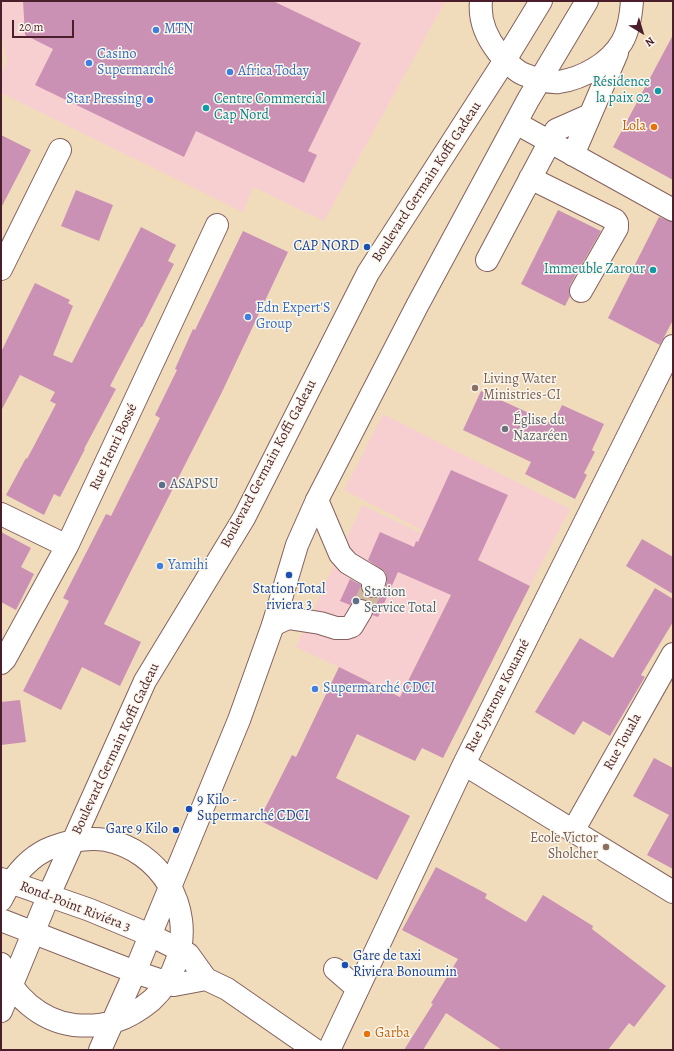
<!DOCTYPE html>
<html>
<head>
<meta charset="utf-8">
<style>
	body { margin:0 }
	#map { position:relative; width:674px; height:1051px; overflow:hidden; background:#f0dcbb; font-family:Alegreya,serif }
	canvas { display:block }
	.frame { position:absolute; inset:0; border:2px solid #4a1f2b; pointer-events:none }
	.north { position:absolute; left:622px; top:12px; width:40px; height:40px; -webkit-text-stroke:3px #fbf7ec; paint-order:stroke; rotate:142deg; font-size:11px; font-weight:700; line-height:16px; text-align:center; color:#4a1f2b }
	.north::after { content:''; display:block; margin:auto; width:14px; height:18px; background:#4a1f2b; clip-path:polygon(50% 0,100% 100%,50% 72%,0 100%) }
	.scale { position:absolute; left:12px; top:20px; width:62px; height:18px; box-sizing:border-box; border:2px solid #4a1f2b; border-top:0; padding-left:5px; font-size:12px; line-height:14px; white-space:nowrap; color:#4a1f2b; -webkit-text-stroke:3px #fbf7ec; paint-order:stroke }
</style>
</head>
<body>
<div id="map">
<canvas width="674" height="1051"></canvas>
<div class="frame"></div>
<div class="north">N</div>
<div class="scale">20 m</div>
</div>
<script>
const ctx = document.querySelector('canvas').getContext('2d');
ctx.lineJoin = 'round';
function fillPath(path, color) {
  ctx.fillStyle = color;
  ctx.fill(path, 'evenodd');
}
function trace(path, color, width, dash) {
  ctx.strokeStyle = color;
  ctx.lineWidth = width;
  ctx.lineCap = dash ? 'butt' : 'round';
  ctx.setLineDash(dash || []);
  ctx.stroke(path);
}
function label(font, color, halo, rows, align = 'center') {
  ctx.font = font + ' Alegreya,serif';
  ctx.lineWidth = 3;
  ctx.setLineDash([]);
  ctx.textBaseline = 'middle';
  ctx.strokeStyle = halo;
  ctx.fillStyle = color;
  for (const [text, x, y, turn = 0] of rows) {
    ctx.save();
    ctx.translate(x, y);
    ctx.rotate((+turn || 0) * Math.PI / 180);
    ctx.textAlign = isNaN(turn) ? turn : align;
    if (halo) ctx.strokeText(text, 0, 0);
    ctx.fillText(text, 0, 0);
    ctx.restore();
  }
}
fillPath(new Path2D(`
	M1,1h444v1l-121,219 -71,-34 -10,25 -242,-119v-17l6,-14 -6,-32z
	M383,414l187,95 -40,77 -186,-96z
	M362,505l108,51 -70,140 -104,-49z`), '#f7cfd1');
fillPath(new Path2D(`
	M23,1h250l88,42 -53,108 9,4 -13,28 -108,-52 -12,26 -149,-72 18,-36 -28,-14z
	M673,35v145l-60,-33z
	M1,135l30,15 -30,58z
	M76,190l37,15 -14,36 -38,-15z
	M558,210l43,21 -31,54 -1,6 1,5 -5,10 -44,-22z
	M659,217l14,5v98l-13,25 -52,-27z
	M141,227l35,18 -8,16 6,3 -32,63h-1l-31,59 6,3 -32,60h1l-25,48 -6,-3 -10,21 -38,-20 20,-37 1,1 29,-55 -6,-3 5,-9 -35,-17 -19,36v-59l34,-69 35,17 -2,3 5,3 -20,49 19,8z
	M243,231l45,21 -66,140 -118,232 37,18 -21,44 -38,-19 -21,43 -38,-19 46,-90 -6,-3 43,-84 5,2 49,-98 -5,-3 22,-45 -2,-1 18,-40 2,1z
	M481,391l72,33 9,-19 42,19 -12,26 3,2 -11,21 3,2 -12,24 -50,-25 6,-12 -68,-32z
	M451,470l57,25 -30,65 52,26 -87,172 -21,-10 -7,13 -58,-27 -21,44 74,38 -33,64 -118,-60 33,-65 4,2 43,-90 61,30 51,-102 -53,-23 -20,45 -6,-2 1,-4 -1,-6 -5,-5 -5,-1 -7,1 -5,5 -10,-4 10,-22 11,6v4l3,5 5,4h7l6,-3 5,-13v-5l-2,-5 -17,-12 12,-28 34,15 2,-6 2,1z
	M1,532l30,16 -10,19 13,7 -18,36 -15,-8z
	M642,539l31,18v37l-47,-28z
	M655,588l18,11v23l-32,53 4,2 -35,59 -27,-15 -9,14 -39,-23 45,-74 33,20z
	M20,700l6,42 -25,3v-43z
	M654,758l19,10v101l-26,-14 22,-40 -36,-19z
	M436,867l51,27 -2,4 41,24 17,-27 50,31 -1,3 74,57 -32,41 -5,-4 -21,27h-106l-56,-37 -23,37h-19l29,-46 -2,-1 27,-44 -56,-29z`), '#cb91b4');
trace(new Path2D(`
	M361,611l12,-25`), '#cfb69e', 22, [22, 11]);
const minor = new Path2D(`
	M481,1c-2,19 6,37 17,51 7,8 16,18 25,22 10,4 25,9 36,8 24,-4 50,-18 63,-40 7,-12 9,-27 10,-41
	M516,123l157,87
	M573,155l44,-102
	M530,178l85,42 2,3v5l-36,63
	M487,260l69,-130 34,-15
	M1,269l59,-119
	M317,500l23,54 8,9 27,16 -2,7
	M1,514l66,32
	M273,625l15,-7 32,5 16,5h10l6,-2 9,-15
	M1,663l4,-4 62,-113 150,-321
	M464,764l209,128
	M573,831l100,-177
	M150,935l38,19 18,25 21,10 88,61
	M335,969l23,20
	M135,972l39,13 32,-6
	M329,1050l135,-286 209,-418`);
const major = new Path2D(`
	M1,879l89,31 60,25
	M1,900c11,-22 27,-44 52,-53 16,-6 36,-10 53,-7 54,11 89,67 71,120 -5,15 -13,29 -25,40 -24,20 -47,28 -78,25 -33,-4 -63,-30 -73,-61
	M1,920l134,52
	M1,1011l47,-114 97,-216 99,-163 124,-245 137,-213 36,-59
	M100,1050l35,-78 104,-252 34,-95 24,-80 20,-45 100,-194 111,-206 59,-99`);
trace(minor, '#84615d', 24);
trace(major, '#84615d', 24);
trace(minor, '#fff', 22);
trace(major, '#fff', 22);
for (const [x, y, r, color] of [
	[156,30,4,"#3f7fe0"],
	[89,63,4,"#3f7fe0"],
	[230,72,4,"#3f7fe0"],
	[658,91,4,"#0f9aa8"],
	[150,100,4,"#3f7fe0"],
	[206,108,4,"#0f9aa8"],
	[654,127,4,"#e8710a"],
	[367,247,4,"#1a4fb4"],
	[653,270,4,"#0f9aa8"],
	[248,317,4,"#3f7fe0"],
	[475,388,4,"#8d6e63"],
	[505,429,4,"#6b7280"],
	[162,485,4,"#5c6f8a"],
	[160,566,4,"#3f7fe0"],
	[289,575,4,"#1a4fb4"],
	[356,601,4,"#5c6f8a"],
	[315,689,4,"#3f7fe0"],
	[189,809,4,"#1a4fb4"],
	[176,830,4,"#1a4fb4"],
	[606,847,4,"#8d6e63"],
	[345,965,4,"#1a4fb4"],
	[367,1034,4,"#e8710a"]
]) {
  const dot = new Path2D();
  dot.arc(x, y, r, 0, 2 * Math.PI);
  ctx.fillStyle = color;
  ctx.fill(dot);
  trace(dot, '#fbf7ec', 1.5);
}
label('14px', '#366cbe', '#fbf7ec', [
	["MTN",164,30],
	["Casino",97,55],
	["Supermarché",97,71],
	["Africa Today",238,72],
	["Star Pressing",142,100,"right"],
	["Edn Expert'S",256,309],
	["Group",256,325],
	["Yamihi",168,566],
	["Supermarché CDCI",323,689]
], 'left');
label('14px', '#0d838f', '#fbf7ec', [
	["Résidence",650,83],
	["la paix 02",650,99],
	["Centre Commercial",214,100,"left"],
	["Cap Nord",214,116,"left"],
	["Immeuble Zarour",645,270]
], 'right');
label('14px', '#c56008', '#fbf7ec', [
	["Lola",646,127],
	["Garba",375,1034,"left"]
], 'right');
label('14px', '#4a1f2b', '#fbf7ec', [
	["Boulevard Germain Koffi Gadeau",427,182,-57],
	["Rue Henri Bossé",114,447,-65],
	["Boulevard Germain Koffi Gadeau",269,464,-62],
	["Rue Lystrone Kouamé",498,696,-63],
	["Rue Touala",623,742,-61],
	["Boulevard Germain Koffi Gadeau",116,749,-65],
	["Rond-Point Riviéra 3",75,907,21]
]);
label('14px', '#164399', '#fbf7ec', [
	["CAP NORD",359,247],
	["Station Total",289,590,"center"],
	["riviera 3",289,606,"center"],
	["9 Kilo -",197,801,"left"],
	["Supermarché CDCI",197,817,"left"],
	["Gare 9 Kilo",168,830],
	["Gare de taxi",353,957,"left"],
	["Riviera Bonoumin",353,973,"left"]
], 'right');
label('14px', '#785e54', '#fbf7ec', [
	["Living Water",483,380],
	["Ministries-CI",483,396],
	["Ecole Victor",598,839,"right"],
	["Sholcher",598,855,"right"]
], 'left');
label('14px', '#5b616d', '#fbf7ec', [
	["Église du",513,421],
	["Nazaréen",513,437]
], 'left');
label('14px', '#4e5e75', '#fbf7ec', [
	["ASAPSU",170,485],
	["Station",364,593],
	["Service Total",364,609]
], 'left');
</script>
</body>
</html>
